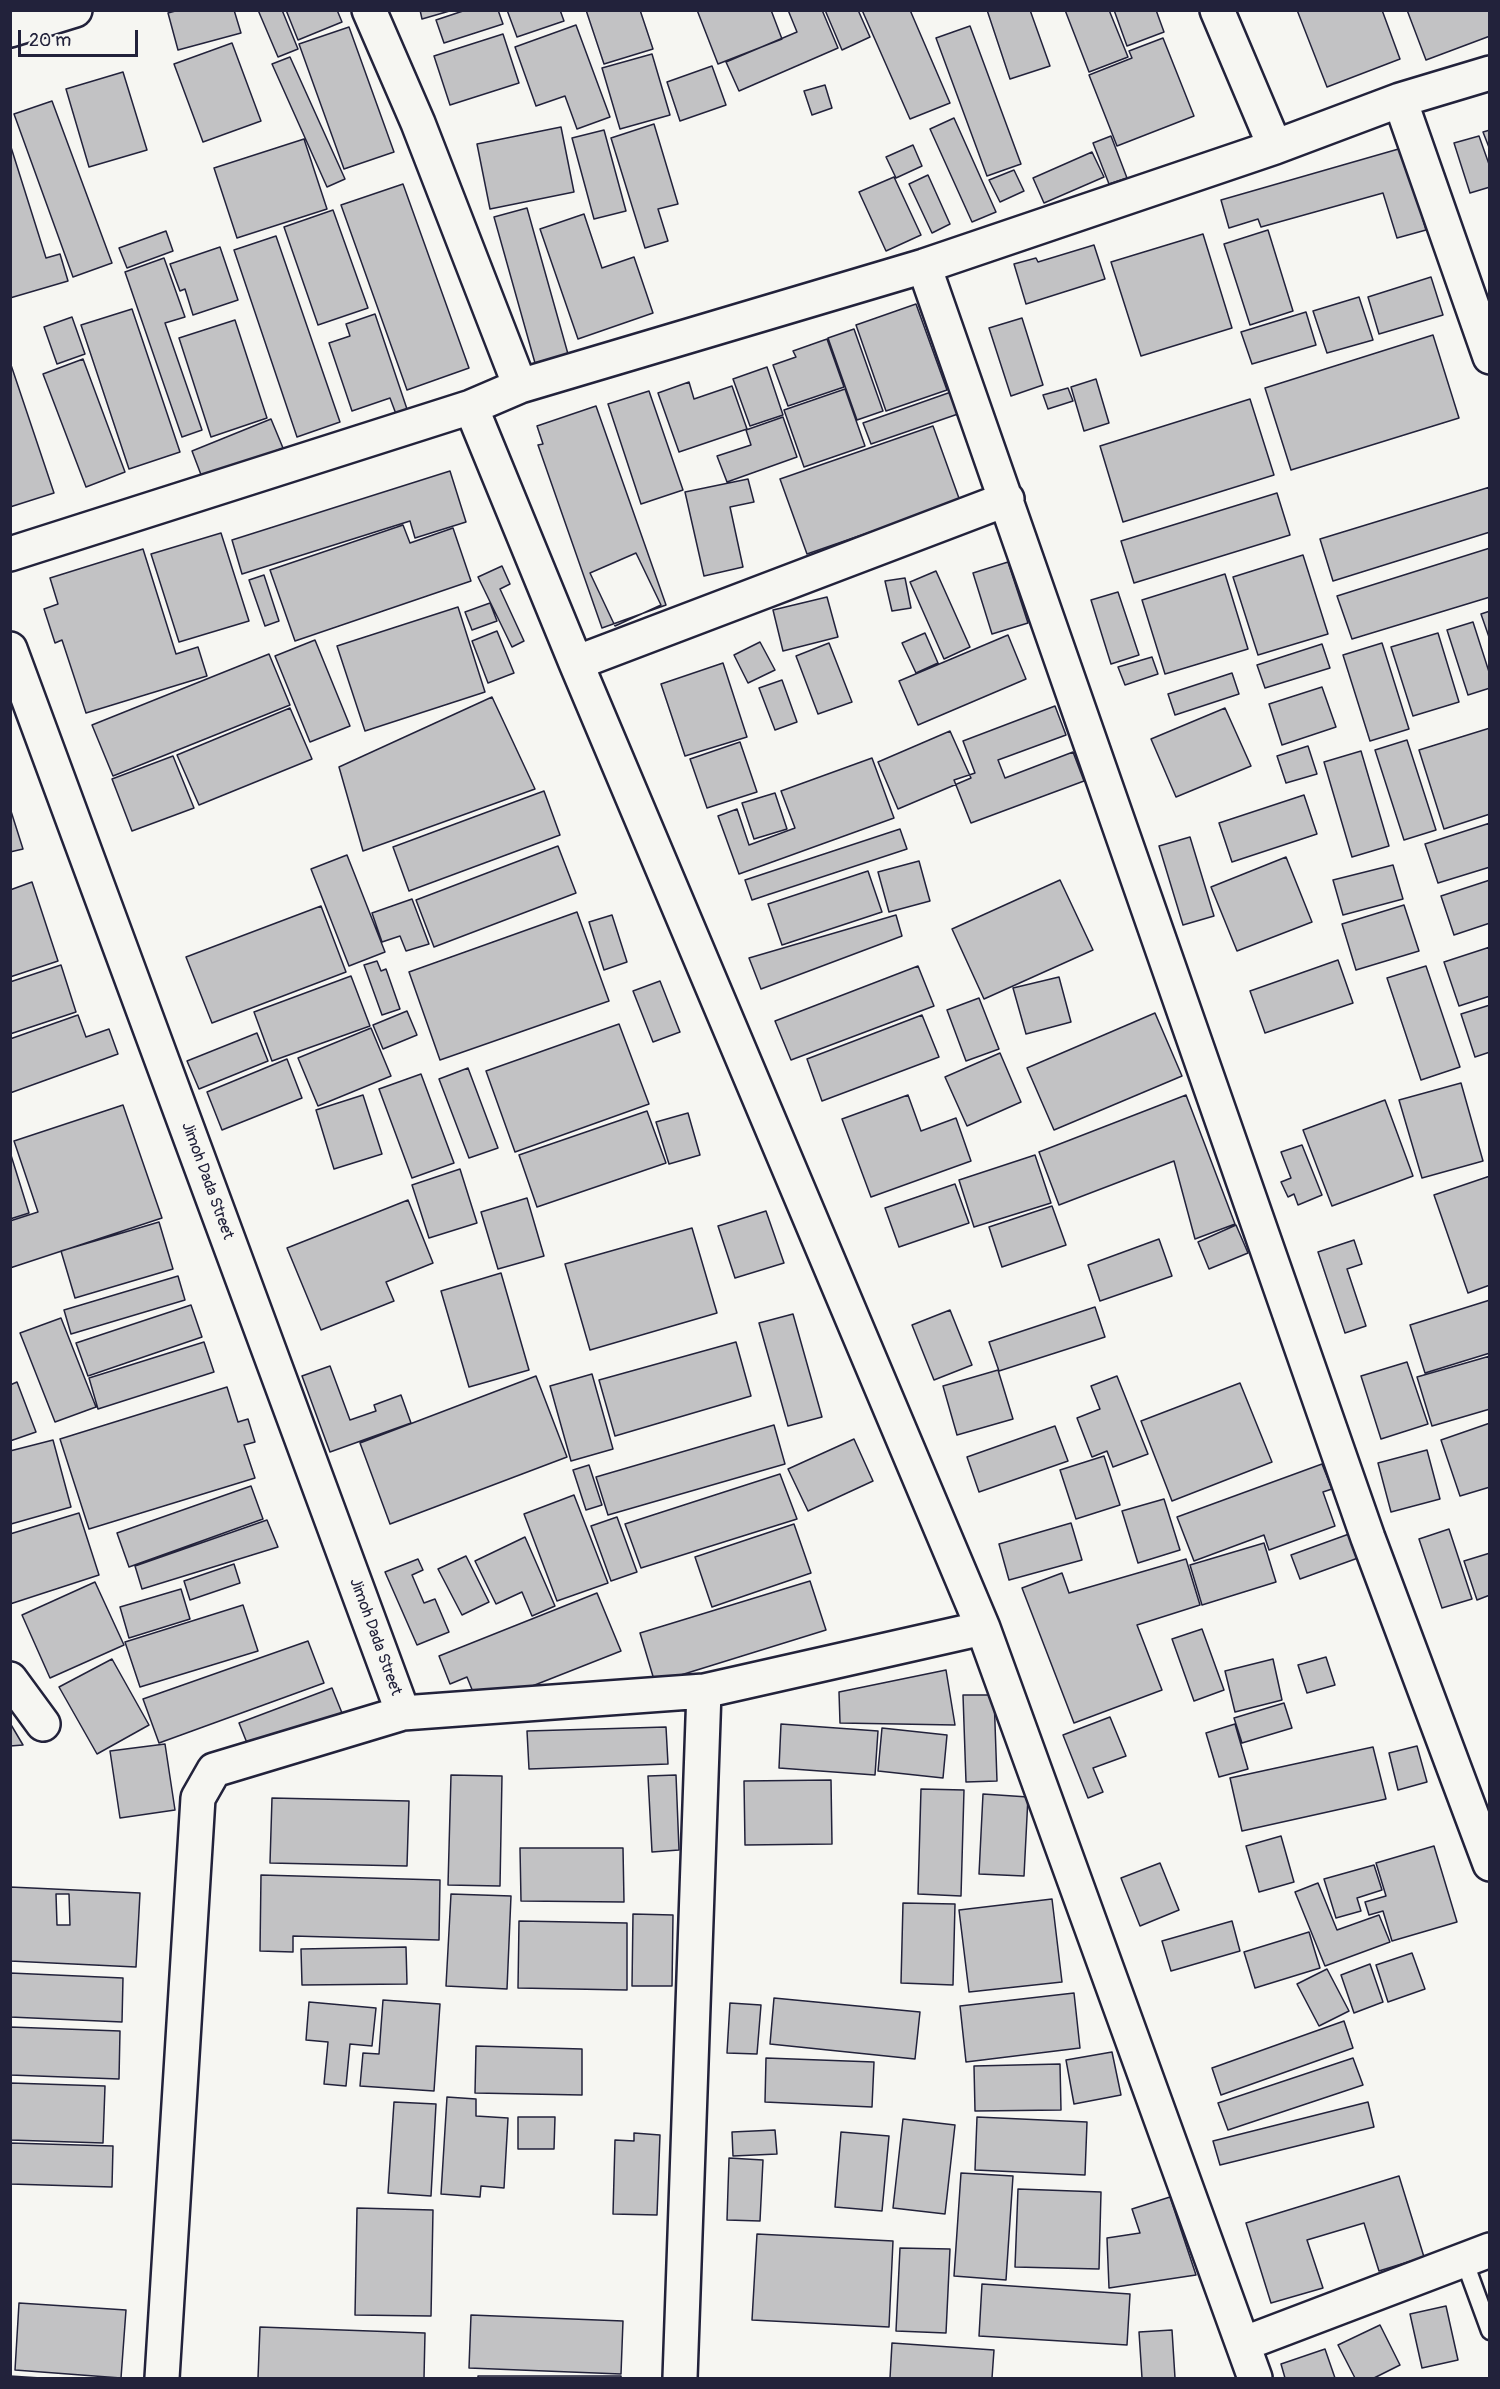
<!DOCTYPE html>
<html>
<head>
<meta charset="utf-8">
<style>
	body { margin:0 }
	#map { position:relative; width:1500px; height:2389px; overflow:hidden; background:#f6f6f2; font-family:Pangolin,sans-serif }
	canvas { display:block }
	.frame { position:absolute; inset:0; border:12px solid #22223b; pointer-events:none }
	.scale { position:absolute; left:18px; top:30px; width:120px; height:27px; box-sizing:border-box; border:3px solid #22223b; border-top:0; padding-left:8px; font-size:18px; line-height:21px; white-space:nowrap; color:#22223b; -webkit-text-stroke:4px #f6f6f2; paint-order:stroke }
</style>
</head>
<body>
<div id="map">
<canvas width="1500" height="2389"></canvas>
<div class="frame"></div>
<div class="scale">20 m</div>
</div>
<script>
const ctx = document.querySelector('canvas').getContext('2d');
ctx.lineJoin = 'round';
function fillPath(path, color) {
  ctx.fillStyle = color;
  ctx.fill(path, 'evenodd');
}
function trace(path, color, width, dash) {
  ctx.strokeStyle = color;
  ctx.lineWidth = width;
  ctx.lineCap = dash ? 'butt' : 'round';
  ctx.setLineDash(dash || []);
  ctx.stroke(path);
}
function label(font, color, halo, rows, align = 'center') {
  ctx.font = font + ' Pangolin,sans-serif';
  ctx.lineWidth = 6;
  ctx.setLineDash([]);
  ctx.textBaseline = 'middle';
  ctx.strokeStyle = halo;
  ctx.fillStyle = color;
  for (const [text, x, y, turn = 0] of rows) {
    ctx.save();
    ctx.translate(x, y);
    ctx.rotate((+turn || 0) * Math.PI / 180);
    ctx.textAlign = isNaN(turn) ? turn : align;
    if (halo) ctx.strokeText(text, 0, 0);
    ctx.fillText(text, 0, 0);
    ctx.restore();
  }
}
const building = new Path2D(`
	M179,10h55l7,23 -63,17 -10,-37z
	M258,10h24l16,39 -20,8z
	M286,10h51l5,12 -44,18z
	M420,10h33l-31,9z
	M466,10h32l5,14 -59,19 -8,-23z
	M507,10h53l4,11 -47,16z
	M586,10h54l13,39 -49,15z
	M697,10h74l11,29 -64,25z
	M788,10h34l16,38 -99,43 -13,-29 71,-30z
	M825,10h33l12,27 -28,13z
	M862,10h48l40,93 -40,16z
	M987,10h43l20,56 -40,13z
	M1065,10h44l19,47 -39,15z
	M1114,10h42l8,22 -37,14z
	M1297,10h85l18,49 -73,28z
	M1407,10h83v26l-64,24z
	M576,25l34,92 -33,12 -12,-33 -29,10 -21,-59z
	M970,26l51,138 -34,12 -51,-138z
	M349,27l45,125 -50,17 -45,-125z
	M503,34l16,49 -69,22 -16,-49z
	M1163,38l31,78 -77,30 -28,-71 43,-17 -3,-7z
	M232,43l29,78 -58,21 -29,-78z
	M652,54l18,61 -50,14 -18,-61z
	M290,57l55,122 -18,8 -55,-123z
	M712,66l14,39 -46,16 -13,-39z
	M123,72l24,78 -58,17 -23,-78z
	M825,85l7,23 -20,7 -8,-24z
	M52,101l60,162 -39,14 -59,-163z
	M954,118l42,94 -24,10 -42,-93z
	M654,124l24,80 -20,5 10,32 -23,7 -34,-110z
	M561,127l13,65 -84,17 -13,-65z
	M604,130l22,81 -32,8 -22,-81z
	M1490,130v20l-7,-18z
	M1111,136l16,42 -18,6 -16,-41z
	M1479,136l11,31v20l-20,6 -16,-50z
	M304,139l23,70 -90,29 -23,-70z
	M10,144l36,114 14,-4 8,27 -58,17z
	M913,145l9,21 -26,12 -10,-21z
	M1402,148l24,82 -29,8 -14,-45 -122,34 -3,-8 -29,9 -8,-28z
	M1092,152l12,25 -60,26 -11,-25z
	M1014,170l10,21 -24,11 -11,-22z
	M928,175l22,49 -18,9 -23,-49z
	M894,177l27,58 -35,16 -27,-59z
	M403,184l66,184 -62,22 -66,-185z
	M527,208l41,146 -33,9 -41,-146z
	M333,210l35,98 -50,17 -34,-98z
	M584,214l18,54 32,-11 19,56 -75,26 -38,-110z
	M1268,230l25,81 -43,14 -26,-81z
	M166,231l7,20 -46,17 -8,-20z
	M1203,234l29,94 -91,28 -30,-94z
	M276,236l64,186 -43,15 -63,-187z
	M1094,245l11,34 -79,25 -12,-40 22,-6 2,4z
	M220,247l18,53 -45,15 -8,-26 -5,2 -10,-27z
	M164,258l21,59 -20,6 37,107 -20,7 -57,-165z
	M1431,277l12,38 -64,19 -11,-37z
	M1359,297l14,43 -46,13 -14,-42z
	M916,304l31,86 -61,21 -30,-86z
	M132,309l48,143 -51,17 -48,-144z
	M1306,312l10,33 -64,19 -11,-32z
	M375,314l35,104 -11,4 -9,-24 -38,13 -23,-68 21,-7 -4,-12z
	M72,317l13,37 -28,10 -13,-37z
	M1022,318l21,67 -32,11 -22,-68z
	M235,320l32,98 -56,19 -32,-99z
	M854,329l29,82 -26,9 -29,-82z
	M1433,335l26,83 -168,52 -26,-82z
	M827,339l17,48 -56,19 -15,-41 23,-8 -3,-6z
	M83,359l42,113 -39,15 -43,-113z
	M10,362l44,131 -44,14z
	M767,367l16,48 -33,11 -17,-47z
	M1096,379l13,44 -25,8 -13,-44z
	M689,382l5,17 38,-13 15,43 -68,23 -21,-59z
	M1068,388l5,13 -25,8 -5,-14z
	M845,389l20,57 -61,21 -20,-57z
	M649,391l34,99 -42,14 -33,-100z
	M951,392l7,22 -87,30 -8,-21z
	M1250,399l24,76 -151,47 -23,-76z
	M596,406l70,199 -64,23 -64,-183 5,-1 -6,-18z
	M783,417l14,40 -70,25 -10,-26 34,-11 -5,-15z
	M271,419l12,29 -80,32 -11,-29z
	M933,426l27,75 -153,53 -27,-75z
	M450,471l16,51 -51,16 -5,-17 -168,53 -10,-34z
	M748,479l6,23 -24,5 13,60 -39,9 -19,-84z
	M1490,487v45l-157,49 -13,-42z
	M1277,493l13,42 -156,48 -13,-42z
	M403,525l7,18 43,-15 18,53 -176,60 -25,-71z
	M221,533l28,88 -70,21 -28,-88z
	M1490,548v49l-138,42 -15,-43z
	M143,549l33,105 22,-7 9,29 -121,37 -24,-73 -7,3 -11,-34 14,-5 -8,-26z
	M636,553l25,52 -46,21 -25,-53z
	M1303,555l25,79 -70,21 -25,-78z
	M1008,562l20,61 -36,11 -19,-61z
	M502,566l8,18 -10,5 24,52 -12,6 -34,-70z
	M936,571l34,76 -26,12 -34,-77z
	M1225,574l23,75 -83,25 -23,-74z
	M264,575l15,46 -14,5 -16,-46z
	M905,578l6,30 -19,3 -7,-30z
	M1118,592l21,63 -28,9 -20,-64z
	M827,597l11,40 -55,14 -10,-41z
	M490,603l7,18 -25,9 -7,-18z
	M458,607l27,85 -120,39 -28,-85z
	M1490,611v29l-9,-26z
	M1473,622l17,53v13l-22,7 -21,-65z
	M497,631l17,42 -26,10 -16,-42z
	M925,633l13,30 -22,10 -14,-30z
	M1438,633l21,69 -46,14 -22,-69z
	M1008,635l18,44 -108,46 -19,-44z
	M315,640l35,86 -40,16 -35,-86z
	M760,642l15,28 -27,13 -14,-28z
	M829,643l23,59 -34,12 -22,-58z
	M1382,643l27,86 -39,12 -27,-86z
	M1322,644l8,24 -65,20 -8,-23z
	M269,654l21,51 -177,71 -21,-51z
	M1152,657l6,17 -33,11 -7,-18z
	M723,663l24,74 -62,19 -24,-72z
	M1232,673l7,21 -64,21 -7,-21z
	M782,680l15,42 -22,8 -16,-42z
	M1322,687l14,40 -54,18 -13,-41z
	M492,697l43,92 -172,62 -24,-84z
	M1055,706l11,29 -68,25 7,18 68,-26 11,29 -113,42 -17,-43 21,-7 -12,-32z
	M290,708l22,51 -113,46 -22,-50z
	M1225,708l26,58 -75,31 -25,-58z
	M1490,728v86l-46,15 -25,-79z
	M950,731l21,47 -73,31 -20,-47z
	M1407,740l29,90 -32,10 -29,-90z
	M740,742l17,50 -50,16 -17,-49z
	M1308,746l9,28 -31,9 -9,-27z
	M1361,751l28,95 -37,11 -28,-95z
	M173,756l21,52 -62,23 -20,-52z
	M872,758l22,60 -155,56 -21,-58 19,-7 12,36 46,-17 -14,-37z
	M544,791l16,44 -151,56 -16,-44z
	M775,793l12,36 -33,10 -12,-36z
	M1304,795l13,39 -85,28 -13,-39z
	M10,808l13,41 -13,3z
	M1490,823v44l-52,16 -13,-39z
	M900,829l7,20 -155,51 -7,-20z
	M1190,837l24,79 -31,9 -24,-79z
	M558,846l18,47 -142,54 -18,-47z
	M347,855l38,97 -36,14 -38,-97z
	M1286,857l26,65 -75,29 -26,-64z
	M919,861l11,40 -41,11 -11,-40z
	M1393,865l10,34 -60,16 -10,-35z
	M868,871l14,41 -100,33 -14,-41z
	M1060,880l33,70 -109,49 -32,-70z
	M1490,880v43l-36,12 -13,-39z
	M32,882l26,79 -48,16v-87z
	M412,899l17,45 -23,7 -6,-15 -18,6 -10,-29z
	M1404,905l15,46 -63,19 -14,-46z
	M321,906l25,66 -134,51 -26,-66z
	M577,912l32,89 -169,59 -31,-88z
	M612,915l15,47 -23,8 -15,-48z
	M896,915l6,21 -141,53 -12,-31z
	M1490,947v49l-31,10 -15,-44z
	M1338,960l15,43 -88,30 -15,-42z
	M377,961l4,10 5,-2 14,40 -18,6 -18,-50z
	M61,965l15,47 -66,22v-52z
	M918,966l16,40 -143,54 -16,-39z
	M1426,966l34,101 -39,13 -34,-102z
	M351,976l19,50 -98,35 -18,-49z
	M1059,977l12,45 -45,12 -13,-46z
	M660,981l20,51 -27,10 -20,-51z
	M979,998l20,51 -33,12 -19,-51z
	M1490,1005v47l-15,5 -14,-43z
	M407,1011l10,24 -34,14 -10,-24z
	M1155,1013l27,63 -128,54 -27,-62z
	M78,1015l8,22 23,-8 9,25 -108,39v-54z
	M922,1015l17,42 -117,44 -15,-42z
	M619,1024l30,80 -134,48 -29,-81z
	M371,1028l20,48 -73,30 -20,-48z
	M257,1033l11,28 -69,28 -12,-28z
	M1000,1053l21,49 -54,24 -22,-49z
	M287,1059l15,39 -80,32 -15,-38z
	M468,1068l30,80 -29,10 -30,-79z
	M421,1074l33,89 -42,15 -33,-89z
	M1461,1083l22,78 -61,17 -23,-78z
	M363,1095l19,59 -48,15 -18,-59z
	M908,1095l13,36 35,-13 15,43 -100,36 -29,-78z
	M1186,1095l49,129 -40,15 -21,-78 -115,44 -20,-53z
	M1385,1100l28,76 -81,30 -29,-76z
	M123,1105l39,113 -152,50v-47l28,-9 -24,-71z
	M647,1111l19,52 -129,44 -18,-52z
	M688,1113l12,42 -31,9 -13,-42z
	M1302,1145l20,50 -24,10 -4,-11 -6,3 -7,-15 10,-4 -10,-26z
	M10,1152l19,61 -19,6z
	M1035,1155l16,48 -77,24 -15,-47z
	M460,1169l17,54 -48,15 -17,-53z
	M1490,1176v109l-22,8 -34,-98z
	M955,1184l14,39 -70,24 -14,-39z
	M527,1198l17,58 -46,13 -17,-57z
	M408,1200l25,63 -47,19 8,19 -73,29 -34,-82z
	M1052,1206l14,39 -64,22 -13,-40z
	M766,1211l18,52 -49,15 -17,-52z
	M159,1222l14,47 -98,29 -14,-47z
	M1236,1225l12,28 -39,16 -11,-27z
	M692,1228l25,85 -127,37 -25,-86z
	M1159,1239l13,37 -72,25 -12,-36z
	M1354,1240l8,24 -15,5 19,57 -21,7 -27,-81z
	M501,1273l28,97 -60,17 -28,-96z
	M178,1276l7,24 -114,34 -7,-24z
	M1490,1300v53l-65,20 -15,-48z
	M191,1305l11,32 -114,39 -12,-33z
	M1095,1307l10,30 -106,34 -10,-29z
	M950,1310l22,55 -38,15 -22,-55z
	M793,1314l29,103 -34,9 -29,-103z
	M61,1318l35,89 -41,15 -35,-89z
	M204,1342l10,30 -116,37 -9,-31z
	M736,1342l15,54 -136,40 -16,-56z
	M1490,1356v53l-58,17 -15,-49z
	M1407,1362l21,62 -47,15 -20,-63z
	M330,1366l20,54 26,-9 -2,-6 27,-10 10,28 -81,29 -28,-76z
	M998,1370l15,49 -56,16 -14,-49z
	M592,1374l21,75 -42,12 -21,-75z
	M536,1376l31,81 -177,67 -30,-81z
	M1117,1376l31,78 -35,13 -6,-16 -15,6 -15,-39 23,-9 -9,-23z
	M17,1382l19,50 -26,9v-56z
	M1240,1383l32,79 -100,39 -31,-80z
	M227,1387l11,35 10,-3 7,23 -11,3 11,33 -166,51 -29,-90z
	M1490,1423v64l-30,9 -19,-56z
	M774,1425l11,39 -177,51 -12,-38z
	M1055,1426l13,35 -89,31 -12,-35z
	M854,1439l19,42 -65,30 -20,-42z
	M53,1440l18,67 -60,17 -1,-73z
	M1427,1450l13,49 -49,13 -13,-49z
	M1104,1456l16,49 -44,14 -16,-49z
	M1322,1464l10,25 -9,3 12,34 -66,24 -5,-15 -70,26 -17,-44z
	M589,1465l13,40 -16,5 -13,-40z
	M780,1474l17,45 -156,49 -16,-44z
	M251,1486l12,33 -134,48 -12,-34z
	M574,1495l34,88 -51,18 -33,-87z
	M1164,1499l16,51 -42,13 -16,-52z
	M79,1513l20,62 -89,29v-70z
	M617,1517l20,55 -26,9 -20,-55z
	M267,1520l11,27 -136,42 -7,-23z
	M1071,1523l11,37 -73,20 -10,-36z
	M794,1524l17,49 -99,34 -17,-50z
	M1449,1529l23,70 -30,9 -23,-69z
	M1349,1534l9,24 -58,21 -9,-24z
	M525,1537l30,69 -23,10 -10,-24 -26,12 -21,-43z
	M1264,1543l12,39 -74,23 -12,-40z
	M1490,1553v42l-13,5 -13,-39z
	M466,1556l23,46 -27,13 -24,-46z
	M418,1559l5,11 -11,5 12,28 11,-4 14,33 -32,13 -32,-73z
	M1186,1559l14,46 -63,20 25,65 -88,33 -52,-135 40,-15 7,20z
	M234,1564l6,19 -50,17 -6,-19z
	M810,1581l16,49 -171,53 -15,-50z
	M95,1582l29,63 -74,33 -28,-63z
	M181,1589l9,30 -61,19 -9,-31z
	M597,1593l24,58 -142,56 -12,-30 -17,7 -11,-28z
	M243,1605l15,46 -118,36 -15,-45z
	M1202,1629l22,61 -30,11 -22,-62z
	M308,1641l16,42 -165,60 -16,-44z
	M1326,1657l9,28 -28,8 -9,-28z
	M112,1659l37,66 -52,29 -38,-67z
	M1273,1659l9,41 -47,12 -10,-41z
	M946,1670l9,55 -115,-2 -1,-31z
	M332,1688l12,30 -93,35 -12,-30z
	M963,1695h31l3,86 -31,1z
	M1284,1703l8,25 -50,15 -8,-25z
	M1110,1717l16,39 -33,12 10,24 -15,6 -25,-63z
	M10,1723l13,22 -13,1z
	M781,1724l97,7 -3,44 -96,-7z
	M1235,1724l13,45 -29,8 -13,-44z
	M666,1727l2,37 -139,5 -2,-38z
	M882,1728l65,7 -4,43 -65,-7z
	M165,1744l10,66 -55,8 -10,-67z
	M1417,1746l10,36 -29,8 -9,-37z
	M1373,1747l13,52 -144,32 -12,-53z
	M451,1775l51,1 -2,110 -52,-1z
	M676,1775l3,75 -27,2 -4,-76z
	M831,1780l1,64 -87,1 -1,-64z
	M921,1789l43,1 -3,106 -43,-2z
	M983,1794l45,3 -4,79 -45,-2z
	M272,1798l137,3 -2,65 -137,-3z
	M1281,1836l13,46 -35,10 -13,-46z
	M1434,1846l23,76 -65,19 -9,-30 -14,4 -4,-13 21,-6 -10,-33z
	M520,1848h103l1,54 -103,-1z
	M1160,1863l19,47 -39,16 -19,-48z
	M1374,1865l8,25 -25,8 4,13 -25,7 -12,-39z
	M261,1875l179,5 -1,60 -146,-4v16l-33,-1z
	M1318,1883l19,47 42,-15 11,27 -65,24 -30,-74z
	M10,1887l130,6 -4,74 -126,-6zM56,1894h13l1,31h-13z
	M451,1894l60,2 -4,93 -61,-3z
	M1052,1899l10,83 -93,10 -10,-82z
	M903,1903l52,1 -2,81 -52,-2z
	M633,1914l40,1 -1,71h-40z
	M519,1921l108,2v67l-109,-2z
	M1232,1921l8,30 -69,20 -9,-30z
	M1309,1932l11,36 -65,20 -11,-36z
	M406,1947l1,37 -105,1 -1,-36z
	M1412,1953l13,36 -37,13 -12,-37z
	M1370,1964l13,38 -29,11 -13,-38z
	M1327,1969l22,42 -30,15 -22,-42z
	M10,1973l113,5 -1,44 -112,-5z
	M1074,1993l6,55 -114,14 -6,-56z
	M774,1998l146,14 -5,47 -145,-15z
	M383,2000l57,4 -6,87 -74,-5 3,-33 16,1z
	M309,2002l67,6 -4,38 -22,-2 -4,42 -22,-2 4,-42 -22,-2z
	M730,2003l31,2 -4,49 -30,-1z
	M1344,2021l9,27 -132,47 -9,-27z
	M10,2027l110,4 -1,48 -109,-4z
	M476,2046l106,3v46l-107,-2z
	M1112,2052l9,43 -47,9 -8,-44z
	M766,2058l108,4 -2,45 -107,-5z
	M1353,2058l10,27 -135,45 -10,-27z
	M1060,2064l1,46 -86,1 -1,-45z
	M10,2083l95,3 -2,57 -93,-3z
	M447,2097l29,2v17l32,2 -4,70 -23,-2 -1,11 -39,-3z
	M394,2102l42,2 -5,92 -43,-3z
	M1368,2102l6,25 -154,38 -7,-24z
	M518,2117h37l-1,32h-36z
	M977,2117l110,5 -2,53 -110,-5z
	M903,2119l52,6 -10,89 -52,-6z
	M775,2130l2,24 -44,2 -1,-24z
	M841,2132l48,4 -7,75 -47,-4z
	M634,2133l26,2 -3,80 -44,-1 2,-74 19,1z
	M10,2143l103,3 -1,41 -102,-3z
	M729,2158l34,2 -3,61 -33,-1z
	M961,2173l52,3 -7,104 -52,-4z
	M1399,2176l25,81 -45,14 -15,-48 -57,17 16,48 -52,15 -25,-80z
	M1018,2189l83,3 -2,77 -84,-2z
	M1170,2197l26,78 -87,13 -2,-50 33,-5 -8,-24z
	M357,2208l76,2 -2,106 -76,-1z
	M757,2234l136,7 -4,86 -137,-7z
	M900,2248l50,1 -4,84 -50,-2z
	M982,2284l148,10 -3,51 -148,-9z
	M19,2303l107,7 -5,68 -106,-8z
	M1446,2306l12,54 -36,8 -12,-54z
	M471,2315l152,6 -2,53 -152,-6z
	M1380,2325l20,40 -26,13h-19l-17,-33z
	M260,2327l165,6 -1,45h-166z
	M1172,2330l3,48h-33l-3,-46z
	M892,2343l102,7 -2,28h-102z
	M1325,2349l10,29h-50l-4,-14z
	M10,2376l31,2h-31z
	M478,2376h143v2h-143z`);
fillPath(building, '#c2c2c4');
trace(building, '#22223b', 1.5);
const service = new Path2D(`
	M1464,2260l26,71`);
const minor = new Path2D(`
	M369,10l49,113 102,263
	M1217,10l58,137
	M10,30l65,-20
	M1400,100l90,257
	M924,266l444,1272 122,326
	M471,407l105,256 407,965 272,750
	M10,554l461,-147 49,-21 404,-120 351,-119 125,-47 90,-27
	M10,649l393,1064
	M576,663l431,-164
	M10,1679l33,45
	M1243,2344l247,-94
	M162,2378l36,-580 16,-28 189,-57 301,-22 279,-63
	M680,2378l24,-687`);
trace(service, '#22223b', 21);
trace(minor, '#22223b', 38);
trace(service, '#f6f6f2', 16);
trace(minor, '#f6f6f2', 33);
label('16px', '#22223b', '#f6f6f2', [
	["Jimoh Dada Street",207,1181,70],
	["Jimoh Dada Street",375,1637,70]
]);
</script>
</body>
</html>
